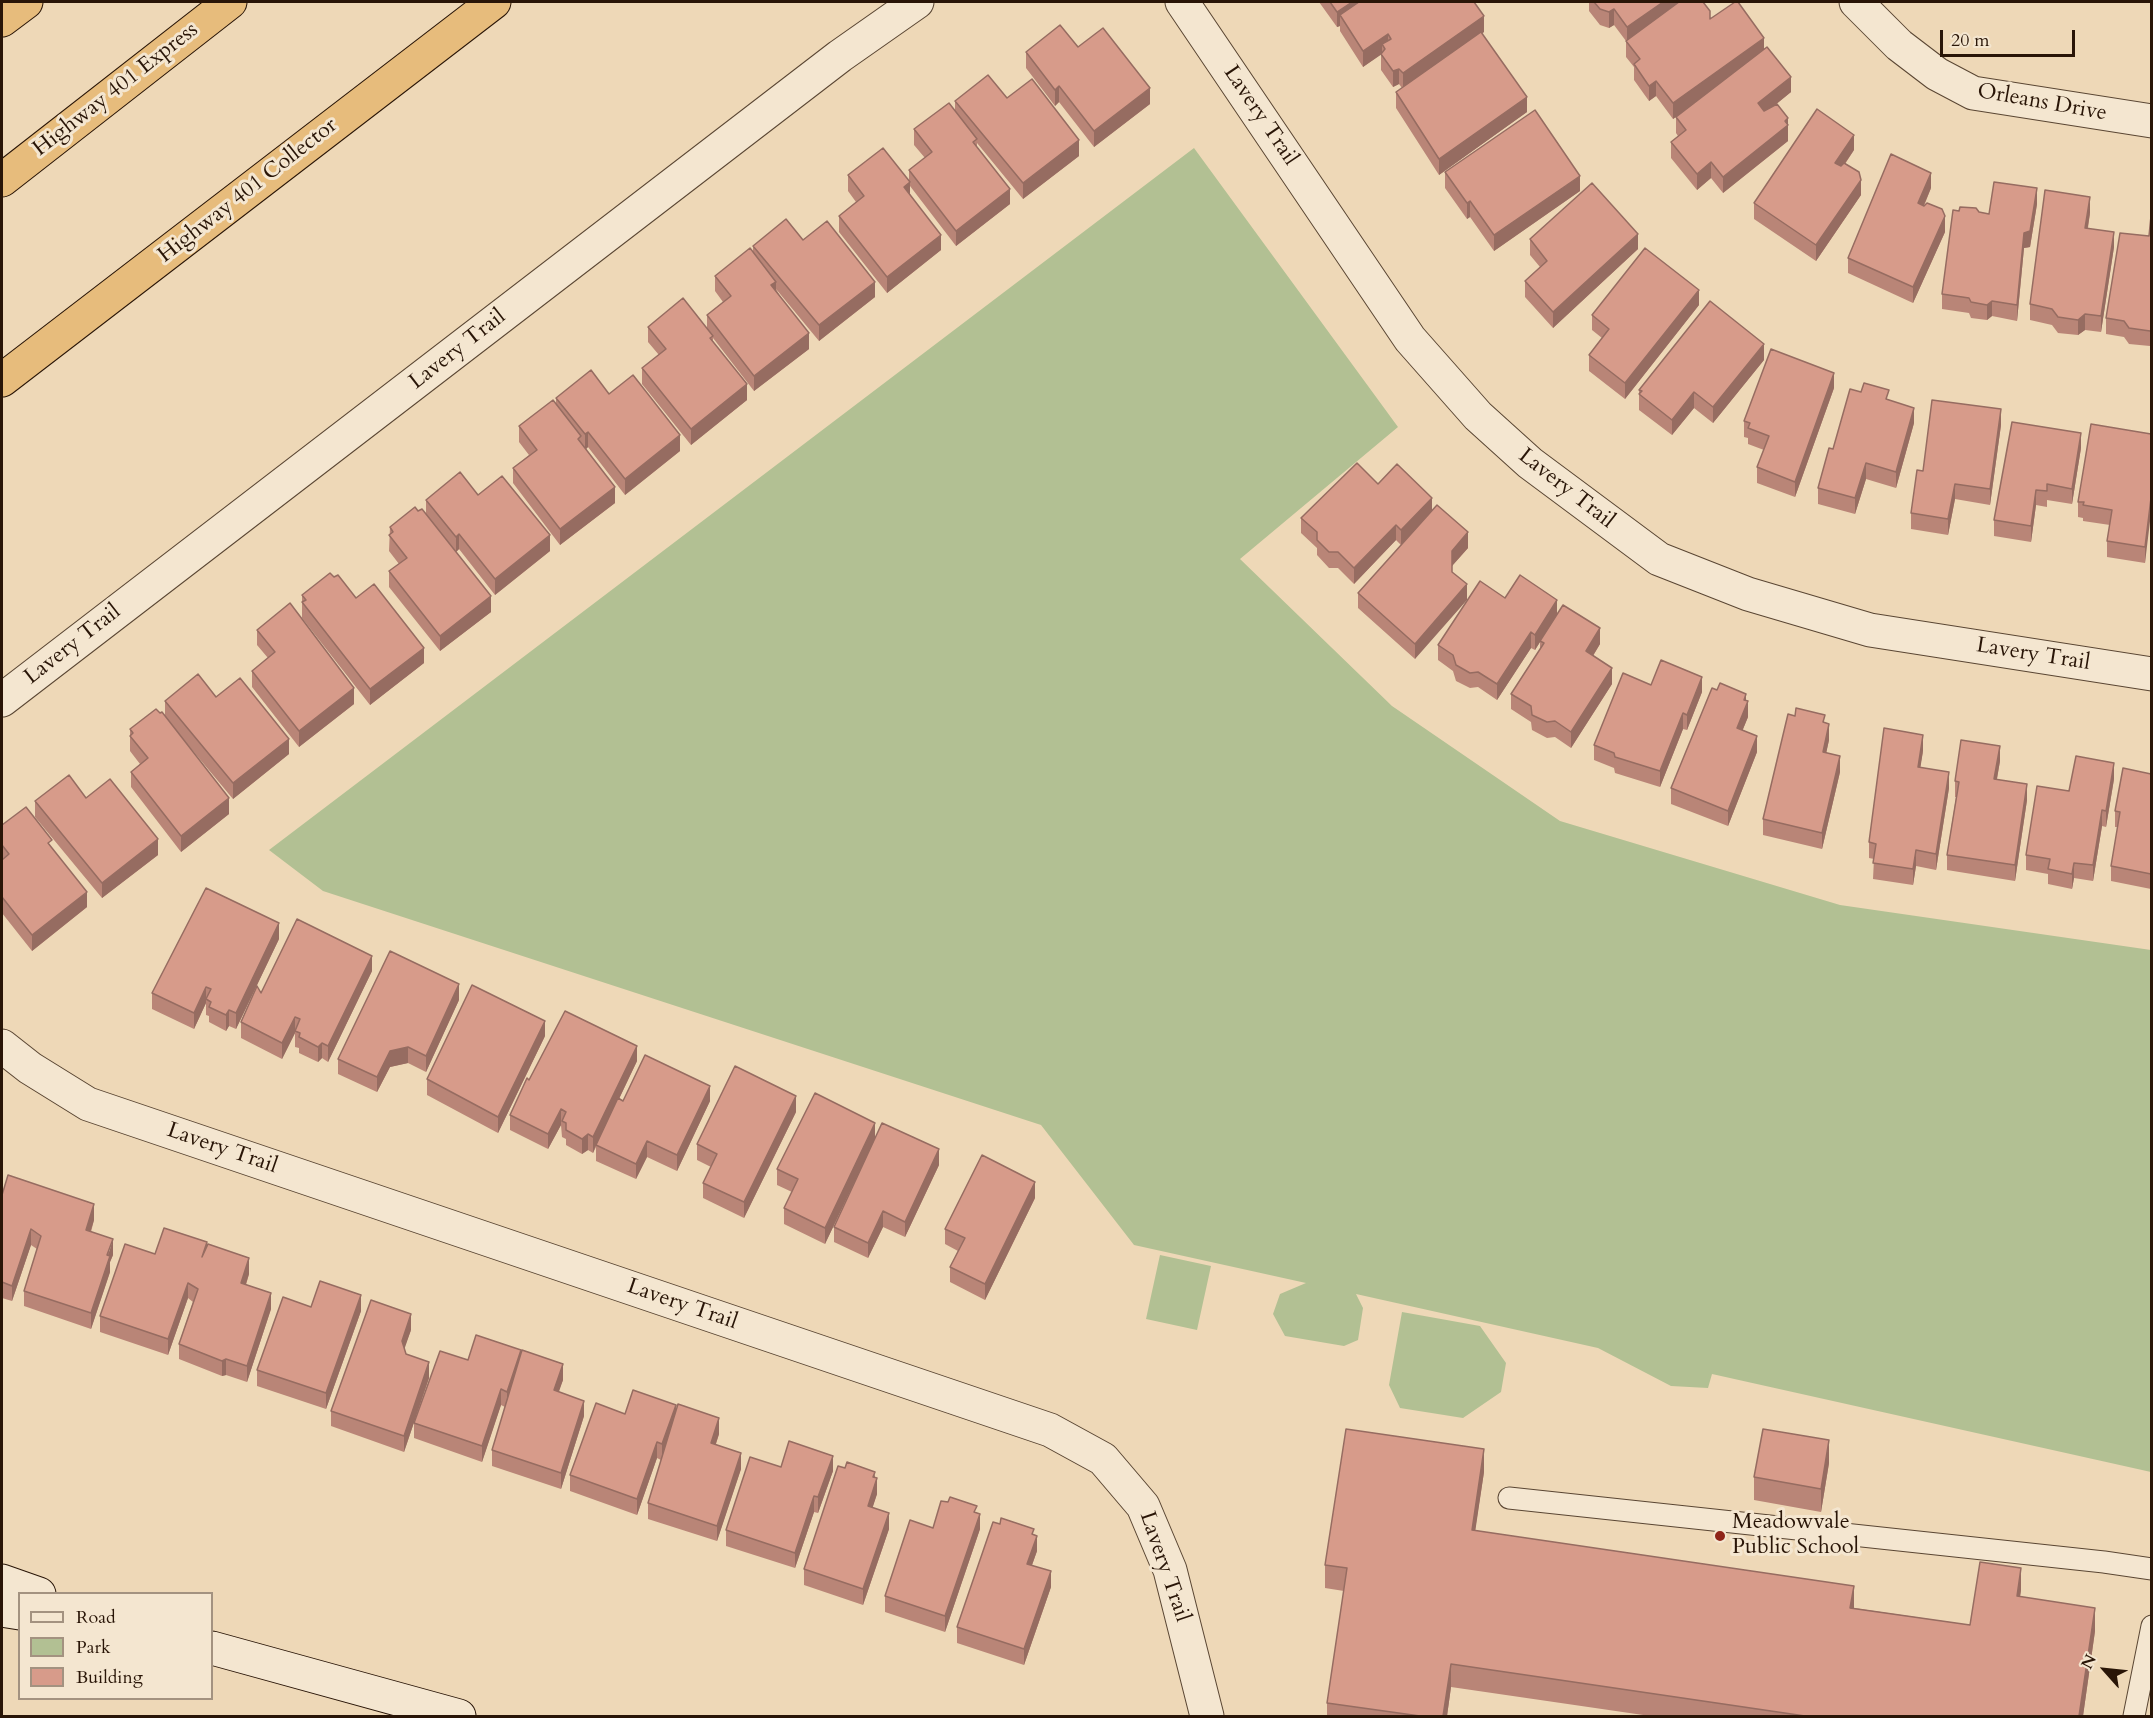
<!DOCTYPE html>
<html>
<head>
<meta charset="utf-8">
<style>
	body { margin:0 }
	#map { position:relative; width:2153px; height:1718px; overflow:hidden; background:#eed8b7; font-family:Cardo,serif }
	canvas { display:block }
	.frame { position:absolute; inset:0; border:3px solid #291507; pointer-events:none }
	.legend { position:absolute; left:18px; top:1592px; width:195px; height:108px; box-sizing:border-box; background:#f4e6d0; border:2px solid #a39280; margin:0; padding:8px 10px; list-style:none; font-size:18px; color:#291507 }
	.legend li { display:flex; align-items:center; gap:12px; height:30px }
	.legend b { width:30px; border:2px solid #a39280 }
	.north { position:absolute; left:2075px; top:1640px; width:60px; height:60px; -webkit-text-stroke:4px #f4e6d0; paint-order:stroke; rotate:297deg; font-size:16px; font-weight:700; line-height:24px; text-align:center; color:#291507 }
	.north::after { content:''; display:block; margin:auto; width:21px; height:27px; background:#291507; clip-path:polygon(50% 0,100% 100%,50% 72%,0 100%) }
	.scale { position:absolute; left:1940px; top:30px; width:135px; height:27px; box-sizing:border-box; border:3px solid #291507; border-top:0; padding-left:8px; font-size:18px; line-height:21px; white-space:nowrap; color:#291507; -webkit-text-stroke:4px #f4e6d0; paint-order:stroke }
</style>
</head>
<body>
<div id="map">
<canvas width="2153" height="1718"></canvas>
<div class="frame"></div>
<ul class="legend">
<li><b style="height:8px;background:#f4e6d0"></b>Road</li>
<li><b style="height:16px;background:#b2c093"></b>Park</li>
<li><b style="height:16px;background:#d79b8a"></b>Building</li>
</ul>
<div class="north">N</div>
<div class="scale">20 m</div>
</div>
<script>
const ctx = document.querySelector('canvas').getContext('2d');
ctx.lineJoin = 'round';
function fillPath(path, color) {
  ctx.fillStyle = color;
  ctx.fill(path, 'evenodd');
}
function trace(path, color, width, dash) {
  ctx.strokeStyle = color;
  ctx.lineWidth = width;
  ctx.lineCap = dash ? 'butt' : 'round';
  ctx.setLineDash(dash || []);
  ctx.stroke(path);
}
function label(font, color, halo, rows, align = 'center') {
  ctx.font = font + ' Cardo,serif';
  ctx.lineWidth = 6;
  ctx.setLineDash([]);
  ctx.textBaseline = 'middle';
  ctx.strokeStyle = halo;
  ctx.fillStyle = color;
  for (const [text, x, y, turn = 0] of rows) {
    ctx.save();
    ctx.translate(x, y);
    ctx.rotate((+turn || 0) * Math.PI / 180);
    ctx.textAlign = isNaN(turn) ? turn : align;
    if (halo) ctx.strokeText(text, 0, 0);
    ctx.fillText(text, 0, 0);
    ctx.restore();
  }
}
fillPath(new Path2D(`
	M1194,148l204,279 -158,132 152,147 168,115 280,84 311,45v522l-439,-98 -4,14 -37,-2 -73,-38 -242,-54 7,14 -5,32 -14,6 -59,-10 -12,-22 7,-20 26,-11 -172,-38 -93,-120 -718,-234 -54,-41z
	M1160,1255l51,11 -14,64 -51,-11z
	M1402,1312l78,14 26,37 -5,29 -38,26 -63,-10 -11,-23z`), '#b2c093');
const lane = new Path2D(`
	M1509,1498l595,64 48,7
	M2134,1716l18,-90`);
const street = new Path2D(`
	M1182,2l228,337 68,77 52,47 129,96 89,35 122,36 282,44
	M1856,2l43,43 38,29 36,19 179,28
	M2,700l838,-644 77,-54
	M2,1046l28,22 58,36 962,326 53,29 40,47 27,64 37,146`);
const secondary = new Path2D(`
	M2,1581l37,13
	M2,1610l18,3
	M212,1648l247,68`);
const highway = new Path2D(`
	M2,20l24,-18
	M2,180l228,-178
	M2,380l492,-378`);
trace(lane, '#5a4633', 23);
trace(street, '#5a4633', 35);
trace(secondary, '#291507', 35);
trace(highway, '#291507', 35);
trace(lane, '#f4e6d0', 21);
trace(street, '#f4e6d0', 33);
trace(secondary, '#f4e6d0', 33);
trace(highway, '#e7bc7c', 33);
fillPath(new Path2D(`
	M1319,2h155l10,30 -2,1 45,79 -88,63 -43,-67v-16l6,-4 -3,-4 -6,3 -12,-17v-16l-18,13 -23,-36v-5l-3,1z
	M1589,2h114l7,17 54,29 27,44 -16,13 13,19v17l-65,52 -12,-15 -14,12 -26,-32v-16l7,-6 -2,-3v-16l6,-4 -9,6 -17,-23 -7,5 -15,-21v-13l-8,-10v-16l-12,-16 -5,3 -9,-3 -11,-14z
	M1078,47l72,57 -56,43 -35,-45 -4,4 -29,-38v-16z
	M1007,98l72,58 -56,43 -46,-56v4l33,57 -54,42 -46,-60v8l31,56 -54,43 -48,-61v-16l17,-14 -8,-11v-16l61,7v-12l16,-12 -11,-13v-16l41,-19v-9z
	M1854,150l-9,14 16,31 -45,66 -62,-42v-16z
	M1445,172l135,19 -86,60 -24,-34 -3,2 -22,-31z
	M1931,188l-7,18 21,26 -32,71 -65,-30v-15z
	M2037,204l-7,43 -6,1 -7,73 -25,-5 -5,4 -16,-2 -2,-5 -27,-4v-15l47,-80z
	M2090,213l-2,15 26,19 -13,85 -16,-2 -7,5 -20,-2 -6,-8 -22,-5v-16z
	M2151,216l-1,130 -21,-2 -5,-7 -18,-3v-16l43,-82z
	M1530,239l108,10 -85,79 -28,-31v-16l15,-14 -10,-12z
	M803,240l72,57 -56,44 -43,-52 33,60 -55,42 -41,-53v3l34,59 -56,45 -49,-61v-16l17,-13 -11,-13v-15l59,2v-14l16,-13 -8,-11v-15l38,-24v-6z
	M1699,305l-74,94 -36,-28v-16l13,-17 -10,-8v-15z
	M1764,360l-51,63 -19,-15 -22,27 -33,-25v-20z
	M1834,388l-39,109 -38,-14v-16l7,-17 -16,-6v-6l-4,-1v-16z
	M556,398l124,53 -55,44 -37,-48 -2,2 29,54 -55,42 -47,-62v-15l16,-13 -10,-13v-16l37,-22z
	M1889,400l25,23 -18,65 -30,-9 -11,35 -37,-10v-16l15,-39z
	M2001,425l-11,80 -35,-6 -7,36 -37,-6v-16l12,-42z
	M2151,434l-6,129 -38,-6v-16l3,-16 -27,-4v-3l-5,-1v-15z
	M2081,448l-9,56 -25,-4v7l-11,-2 -5,37 -37,-6v-16z
	M1378,484l54,26 36,38 -16,18v7l-37,86 -57,-51v-15l43,-48 -5,-5 -42,44 -16,-16h-9l-12,-13v-7l-16,-15v-15z
	M478,495l72,56 -55,44 -36,-46 -3,3 35,60 -51,39 -51,-64v-16l10,-7 -10,-13 1,-24 36,-13v-14z
	M302,595l54,3 68,65 -54,42 -68,-87z
	M1505,598l52,16 43,30 -7,12 19,28 -41,64 -16,-11 -8,1 -15,-8 -1,-8 -20,-13v-15l29,-45v-7l-5,8 -4,-2 -34,52 -19,-13 -8,1 -14,-7 -3,-10 -15,-11v-15z
	M257,630l97,74 -55,43 -47,-60v-16l16,-13 -11,-13z
	M1651,685l51,7 -15,38 -4,-1 -23,58 -45,-14 -1,-5 -20,-8v-15z
	M216,697l73,57 -56,45 -55,-66 51,81 -48,38 -50,-65v-15l9,-8 -10,-13v-22l35,-14v-14z
	M1746,700l2,17 -6,14 15,21 -29,74 -57,-22v-16z
	M1825,723l4,17 -3,13 14,19 -18,77 -59,-14v-16z
	M1923,751l-3,16 29,21 -13,82 -20,-4 -3,19 -40,-6 1,-20 -5,-1v-16z
	M2000,761l-3,18 30,21 -12,81 -68,-11v-15l9,-58h-1v-16z
	M2151,774v115l-40,-8v-15l7,-39h-3v-16z
	M2114,779l-8,48 -4,-1 -9,55 -19,-3 -2,11 -24,-5v-10l-22,-4v-15l43,-64z
	M86,798l72,57 -56,43 -67,-81v-16z
	M2,825l50,23 35,59 -55,44 -30,-38z
	M279,939l-43,90 -7,-3 -3,5 -17,-9v-6l-3,-1v-12l-12,26 -42,-20v-16z
	M372,971l-44,91 -6,-4 -4,4 -19,-9v-5l-4,-1v-14l-13,26 -41,-21v-16l20,-29z
	M459,1000l-33,72 -18,-9 -18,4 -13,25 -39,-18v-15z
	M545,1036l-47,97 -71,-38v-16z
	M637,1061l-18,38 4,2h87l-33,70 -30,-14 -11,22 -40,-18v-14l-3,6 -5,-3 -6,4 -16,-9v-6l-4,-2 -1,-12 -13,24 -38,-19v-15l19,-35z
	M796,1112l-52,106 -41,-20v-15l8,-16 -14,-7v-16z
	M875,1137l64,28 -34,72 -22,-10 -15,31 -34,-16v-15l24,-53 -33,70 -41,-20v-16l8,-16 -15,-7v-16z
	M2,1195l92,25 -3,12 22,23 -3,7v10l-19,57 -67,-23v-15l13,-42 -6,-4 -19,56 -10,-3z
	M1035,1198l-50,102 -35,-18v-15l8,-16 -13,-7v-15z
	M207,1246l42,28 -3,11 25,24 -24,73 -21,-7 -4,1 -43,-17v-15l14,-42 -5,-4 -20,57 -68,-23v-16l55,-62z
	M311,1307l50,4 -35,98 -69,-23v-16z
	M411,1330l-7,18 2,6 23,24 -25,74 -73,-26v-15z
	M521,1356l42,24 -5,12 26,24 -23,73 -69,-23v-16l13,-43 -4,-2 -19,57 -68,-24v-15l54,-63z
	M676,1411l43,23 -3,10 25,25 -24,72 -69,-22v-16l13,-43 -4,-2 -20,57 -67,-24v-16l55,-61z
	M1829,1463l-8,49 -67,-12v-23z
	M781,1467l52,4 -15,42 -4,-1 -19,56 -69,-22v-16z
	M1484,1472l-9,58 379,78 116,17 51,-35 -1,6 75,35 -12,85h-433l-199,-29 -4,29h-120v-13l17,-112 -19,-3v-23z
	M875,1478l2,16 -5,14 17,21 -26,76 -59,-20v-16z
	M977,1513l3,16 -35,103 -60,-20v-16l48,-68z
	M1034,1535l3,16 -5,14 19,22 -27,78 -67,-22v-16z`), '#b98577');
fillPath(new Path2D(`
	M1352,2h12l-24,13v11l-3,1v-15z
	M1663,2h16l-52,41v-16z
	M1614,9v16l-5,3v-16z
	M1484,16v16l-81,57v-16z
	M1388,34v15h-3l-3,-5v10l-19,13v-16z
	M1764,38v15l-91,66v-16z
	M1399,69v15l-6,3v-16z
	M1791,77v15l-33,27v-16z
	M1656,81v15l-7,5v-15z
	M1059,86v16l-4,4v-16z
	M1150,88v16l-56,43v-16z
	M1527,97v15l-88,63v-16z
	M1788,118v23l-65,52v-16z
	M1854,135v15l-19,28v-15z
	M1079,140v16l-56,43v-16z
	M1711,162v16l-14,12v-16z
	M1931,173v15l-13,31v-16z
	M1580,176v15l-86,60v-16z
	M1861,180v15l-45,66v-16z
	M910,182v16l-6,-11z
	M2037,188v16l-7,43 -6,1 -7,73v-16l7,-72z
	M1010,189v15l-54,42v-15z
	M2090,197v16l-5,31v-16z
	M1470,201v16l-3,2v-16z
	M1945,216v16l-32,71v-16z
	M2114,232v15l-13,85v-16z
	M1638,234v15l-85,79v-16z
	M941,235v15l-54,43v-16z
	M776,282v15l-5,-12z
	M875,282v15l-56,44v-16z
	M1699,290v15l-74,94v-16z
	M1992,301v15l-5,4v-15z
	M2085,314v16l-7,5v-15z
	M2151,330v15l-1,1v-15z
	M809,333v16l-55,42v-15z
	M1764,344v16l-51,63v-16z
	M1834,373v15l-39,109v-15z
	M747,384v16l-56,45v-16z
	M1694,392v16l-22,27v-15z
	M1914,408v15l-18,65v-16z
	M2001,409v16l-11,80v-16z
	M588,432v15l-3,3v-16z
	M2081,433v15l-9,56v-15z
	M680,435v16l-55,44v-16z
	M1866,463v16l-11,35v-16z
	M1955,484v15l-7,36v-16z
	M615,487v16l-55,42v-16z
	M2036,490v15l-5,37v-16z
	M1432,498v15l-31,32v-15z
	M2151,498v15l-6,50v-16z
	M1396,525v15l-42,44v-16z
	M1468,532v16l-16,18v22v-37z
	M459,534v15l-3,3v-15z
	M550,535v16l-55,44v-16z
	M1467,584v16l-52,59v-15z
	M491,596v16l-51,39v-15z
	M1557,600v15l-22,35v-15z
	M1600,628v16l-14,23v-16z
	M1531,632v16l-34,52v-16z
	M424,648v15l-54,42v-16z
	M1612,668v16l-41,64v-16z
	M1702,677v15l-15,38v-15z
	M354,688v16l-55,43v-16z
	M1746,694v13l2,-6v16l-11,27v-16z
	M1683,713v16l-23,58v-16z
	M1829,724v16l-6,28v-16z
	M1923,735v16l-5,32v-16z
	M1757,736v16l-29,74v-15z
	M289,739v15l-56,45v-16z
	M2000,746v15l-6,34v-16z
	M1840,756v16l-18,77v-16z
	M2114,763v16l-8,48v-16z
	M1949,772v16l-13,82v-16z
	M2027,784v16l-12,81v-16z
	M229,798v16l-48,38v-16z
	M2102,810v16l-9,55v-16z
	M158,839v16l-56,43v-15z
	M1916,850v16l-3,19v-16z
	M2074,863v15l-2,11v-15z
	M87,892v15l-55,44v-16z
	M279,923v16l-43,90v-16z
	M372,956v15l-44,91v-16z
	M459,984v16l-33,72v-16z
	M206,987v16l-12,26v-16z
	M229,1010v16l-3,5v-16z
	M295,1017v16l-13,26v-16z
	M545,1021v15l-47,97v-16z
	M322,1043v15l-4,4v-15z
	M637,1046v15l-40,84h-1l-3,8v-16z
	M408,1047v16l-18,4 -13,25v-15l13,-26z
	M710,1086v15l-33,70v-16z
	M796,1096v16l-52,106v-16z
	M561,1109v16l-13,24v-15z
	M875,1123v16l-50,105v-16z
	M588,1134v16l-6,4v-15z
	M647,1141v16l-11,22v-15z
	M939,1149v16l-34,72v-15z
	M1035,1182v16l-50,102v-16z
	M94,1204v16l-8,26v-16z
	M883,1211v16l-15,31v-15z
	M31,1229v16l-19,56v-15z
	M113,1239v16l-3,7v10l-19,57v-16z
	M249,1258v16l-8,25v-16z
	M188,1283v15l-20,57v-16z
	M271,1293v16l-24,73v-16z
	M361,1295v16l-35,98v-16z
	M411,1314v16l-9,26v-15z
	M521,1350v16l-14,41v-15z
	M226,1359v16l-4,1v-15z
	M429,1362v16l-25,74v-16z
	M563,1364v16l-9,26v-16z
	M501,1389v16l-19,57v-16z
	M584,1401v15l-23,73v-16z
	M676,1405v16l-14,39v-16z
	M719,1418v16l-8,24v-15z
	M1829,1440v23l-8,49v-23z
	M657,1442v16l-20,57v-16z
	M1484,1449v23l-12,81v-23z
	M741,1453v16l-24,72v-15z
	M833,1456v15l-15,42v-16z
	M875,1472v12l2,-6v16l-9,28v-16z
	M814,1496v16l-19,56v-15z
	M889,1513v16l-26,76v-16z
	M980,1514v15l-35,103v-16z
	M1037,1536v15l-10,28v-15z
	M2021,1568v22l-4,29v-23z
	M1051,1571v16l-27,78v-16z
	M1854,1586v23l-4,-1z
	M2095,1608v23l-12,85h-4z
	M1451,1664v23l-4,29h-4z`), '#966c61');
const building = new Path2D(`
	M1330,2h22l-15,10z
	M1359,2h115l10,14 -81,57 -4,-4 -6,2 -12,-17 4,-5 -3,-5 9,-5 -3,-5 -25,17 -23,-36z
	M1594,2h69l-36,25 -13,-18 -5,3 -9,-3z
	M1679,2h24l7,9v8l25,-17h3l26,36 -91,65 -17,-22 -7,5 -15,-22 6,-5 -14,-18z
	M1060,25l18,22 25,-19 47,60 -56,43 -35,-45 -4,4 -29,-38z
	M1481,32l46,65 -88,62 -43,-67z
	M1767,47l24,30 -33,26 6,8 13,-7 11,14 -3,3 3,4 -65,52 -12,-15 -14,12 -26,-32 15,-12 -10,-13z
	M988,75l19,23 25,-19 47,61 -56,43 -68,-82z
	M949,103l28,36 -4,3 37,47 -54,42 -47,-61 23,-18 -18,-23z
	M1817,109l37,26 -19,28 6,3 3,-3 15,9 2,8 -45,65 -62,-42z
	M1535,110l45,66 -86,59 -24,-34 -3,2 -22,-31z
	M883,148l27,34 -6,5 37,48 -54,42 -48,-61 25,-20 -16,-21z
	M1891,154l40,19 -13,30 6,3 3,-3 15,6 3,7 -32,71 -65,-29z
	M1994,182l43,6 -7,43 -6,2 -7,72 -25,-4 -5,4 -16,-3 -2,-4 -27,-4 11,-84 6,1 1,-4 16,1 3,4 10,2z
	M1592,183l46,51 -85,78 -28,-31 22,-20 -17,-22z
	M2045,190l45,7 -5,31 29,4 -13,84 -16,-2 -7,6 -20,-3 -6,-8 -22,-5z
	M2151,216v114l-1,1 -21,-3 -5,-7 -18,-3 14,-85 29,3z
	M786,219l17,21 24,-19 48,61 -56,43 -66,-79z
	M750,248l26,34 -5,3 38,48 -55,43 -47,-61 24,-19 -16,-20z
	M1645,248l54,42 -74,93 -36,-28 20,-26 -17,-14z
	M683,298l30,38 -3,2 37,46 -56,45 -49,-61 24,-19 -18,-22z
	M1710,301l54,43 -51,63 -19,-15 -22,28 -33,-26 3,-3 -3,-1z
	M1771,349l63,24 -39,109 -38,-15 12,-31 -21,-8 2,-5 -6,-2z
	M591,370l18,24 24,-19 47,60 -55,44 -37,-47 -3,2 -29,-36z
	M1864,383l25,7 -3,9 28,9 -18,64 -30,-9 -11,35 -37,-10 11,-40 4,1 17,-60 11,3z
	M553,400l28,36 -3,3 37,48 -55,42 -47,-61 24,-18 -18,-24z
	M1932,400l69,9 -11,80 -35,-5 -7,35 -37,-6 6,-43 6,1z
	M2012,422l69,11 -9,56 -25,-5v7l-11,-1 -5,36 -37,-6z
	M2091,424l60,10v64l-6,49 -38,-6 5,-31 -29,-5 1,-3h-6z
	M1357,463l21,21 19,-20 35,34 -31,32 -5,-5 -42,43 -16,-16h-9l-12,-12v-8l-16,-14z
	M460,472l18,23 24,-19 48,59 -55,44 -36,-45 -3,3 -30,-37z
	M1437,505l31,27 -16,19v21l15,12 -52,60 -57,-51z
	M415,507l3,4 4,-2 69,87 -51,40 -51,-65 18,-13 -18,-23 4,-3 -3,-5z
	M330,573l4,4 4,-2 18,23 18,-14 50,64 -54,41 -68,-87 4,-2 -4,-5z
	M1520,575l37,25 -22,35 -4,-3 -34,52 -19,-12 -8,1 -14,-8 -3,-10 -15,-10 42,-64 25,17z
	M290,603l64,85 -55,43 -47,-60 23,-19 -18,-22z
	M1563,605l37,23 -14,23 26,17 -41,64 -16,-11 -8,1 -15,-7 -1,-9 -20,-12 33,-51 -4,-2z
	M1661,660l41,17 -15,38 -4,-2 -23,58 -45,-14 -1,-4 -20,-8 29,-72 28,12z
	M198,674l18,23 24,-19 49,61 -56,44 -68,-82z
	M1720,683l26,11 -2,6 4,1 -11,27 20,8 -29,75 -57,-23 41,-100 5,2z
	M1796,708l29,7 -2,7 6,2 -6,28 17,4 -18,77 -59,-14 25,-105 7,2z
	M156,709l4,4 2,-1 67,86 -48,38 -50,-64 17,-14 -18,-22 3,-3 -3,-4z
	M1884,728l39,7 -5,32 31,5 -13,82 -20,-4 -3,19 -40,-6 3,-19 -7,-2z
	M1961,740l39,6 -6,33 33,5 -12,81 -68,-10 12,-73 -4,-1z
	M2076,756l38,7 -8,48 -4,-1 -9,55 -19,-2 -2,11 -24,-5 2,-10 -24,-4 11,-69 32,5z
	M2123,768l28,6v100l-40,-8 9,-54 -5,-1z
	M69,775l17,23 24,-19 48,60 -56,44 -67,-82z
	M26,807l26,33 -4,3 39,49 -55,43 -30,-38v-37l7,-6 -7,-9v-20z
	M206,888l73,35 -43,90 -7,-3 -3,5 -17,-8 2,-5 -5,-3 5,-10 -5,-2 -12,26 -42,-20z
	M297,919l75,37 -44,90 -6,-3 -4,4 -19,-10 1,-4 -5,-2 5,-12 -5,-2 -13,26 -41,-21 16,-36 4,7z
	M390,951l69,33 -33,72 -18,-9 -18,4 -13,26 -39,-18z
	M472,985l73,36 -47,96 -71,-38z
	M565,1011l72,35 -44,91 -5,-3 -6,5 -16,-9v-7l-4,-2 4,-9 -5,-3 -13,25 -38,-19 17,-37 2,2z
	M645,1055l65,31 -33,69 -30,-14 -11,23 -40,-19 22,-47 5,3z
	M735,1066l61,30 -52,106 -41,-19 14,-29 -20,-10z
	M815,1093l60,30 -50,105 -41,-20 14,-29 -21,-10z
	M882,1123l57,26 -34,73 -22,-11 -15,32 -34,-16z
	M982,1155l53,27 -50,102 -35,-17 15,-29 -20,-9z
	M8,1175l86,29 -8,26 27,9 -6,16 3,1 -19,57 -67,-22 17,-55 -10,-7 -19,57 -10,-4v-87z
	M164,1228l43,14 -5,15 6,-13 41,14 -8,25 30,10 -24,73 -21,-7 -4,2 -43,-17 19,-55 -10,-6 -20,56 -68,-23 25,-72 30,10z
	M320,1281l41,14 -35,98 -69,-23 26,-73 28,10z
	M371,1300l40,14 -9,27 4,13 23,8 -25,74 -73,-25z
	M476,1335l45,15 -14,42 -6,-3 -19,57 -68,-23 26,-72 28,9z
	M522,1350l41,14 -9,26 30,11 -23,72 -69,-23z
	M633,1390l43,15 -14,39 -5,-2 -20,57 -67,-24 26,-72 29,11z
	M678,1404l41,14 -8,25 30,10 -24,73 -69,-23z
	M1346,1429l138,20 -12,81 382,56 -4,22 120,17 10,-63 41,6 -4,28 78,12 -16,108h-274l-354,-52 -8,52h-23l-93,-13 20,-135 -22,-3z
	M1763,1429l66,11 -8,49 -67,-12z
	M789,1441l44,15 -15,41 -4,-1 -19,57 -69,-23 24,-73 31,10z
	M847,1462l28,10 -2,5 4,1 -9,28 21,7 -26,76 -59,-20 34,-103 7,2z
	M950,1497l27,9 -3,6 6,2 -35,102 -60,-20 25,-76 23,8 8,-27 7,1z
	M1001,1518l33,11 -2,5 5,2 -10,28 24,7 -27,78 -67,-22 36,-105 7,2z`);
fillPath(building, '#d79b8a');
trace(building, '#966c61', 1.5);
for (const [x, y, r, color] of [
	[1720,1536,6,"#8f2418"]
]) {
  const dot = new Path2D();
  dot.arc(x, y, r, 0, 2 * Math.PI);
  ctx.fillStyle = color;
  ctx.fill(dot);
  trace(dot, '#f4e6d0', 2);
}
label('22px', '#291507', '#f4e6d0', [
	["Highway 401 Express",116,90,-38],
	["Orleans Drive",2042,103,10],
	["Lavery Trail",1260,116,56],
	["Highway 401 Collector",248,191,-38],
	["Lavery Trail",458,350,-38],
	["Lavery Trail",1566,489,38],
	["Lavery Trail",73,645,-38],
	["Lavery Trail",2033,655,9],
	["Lavery Trail",222,1149,19],
	["Lavery Trail",682,1305,19],
	["Lavery Trail",1164,1567,71]
]);
label('22px', '#291507', '#f4e6d0', [
	["Meadowvale",1732,1523],
	["Public School",1732,1548]
], 'left');
</script>
</body>
</html>
